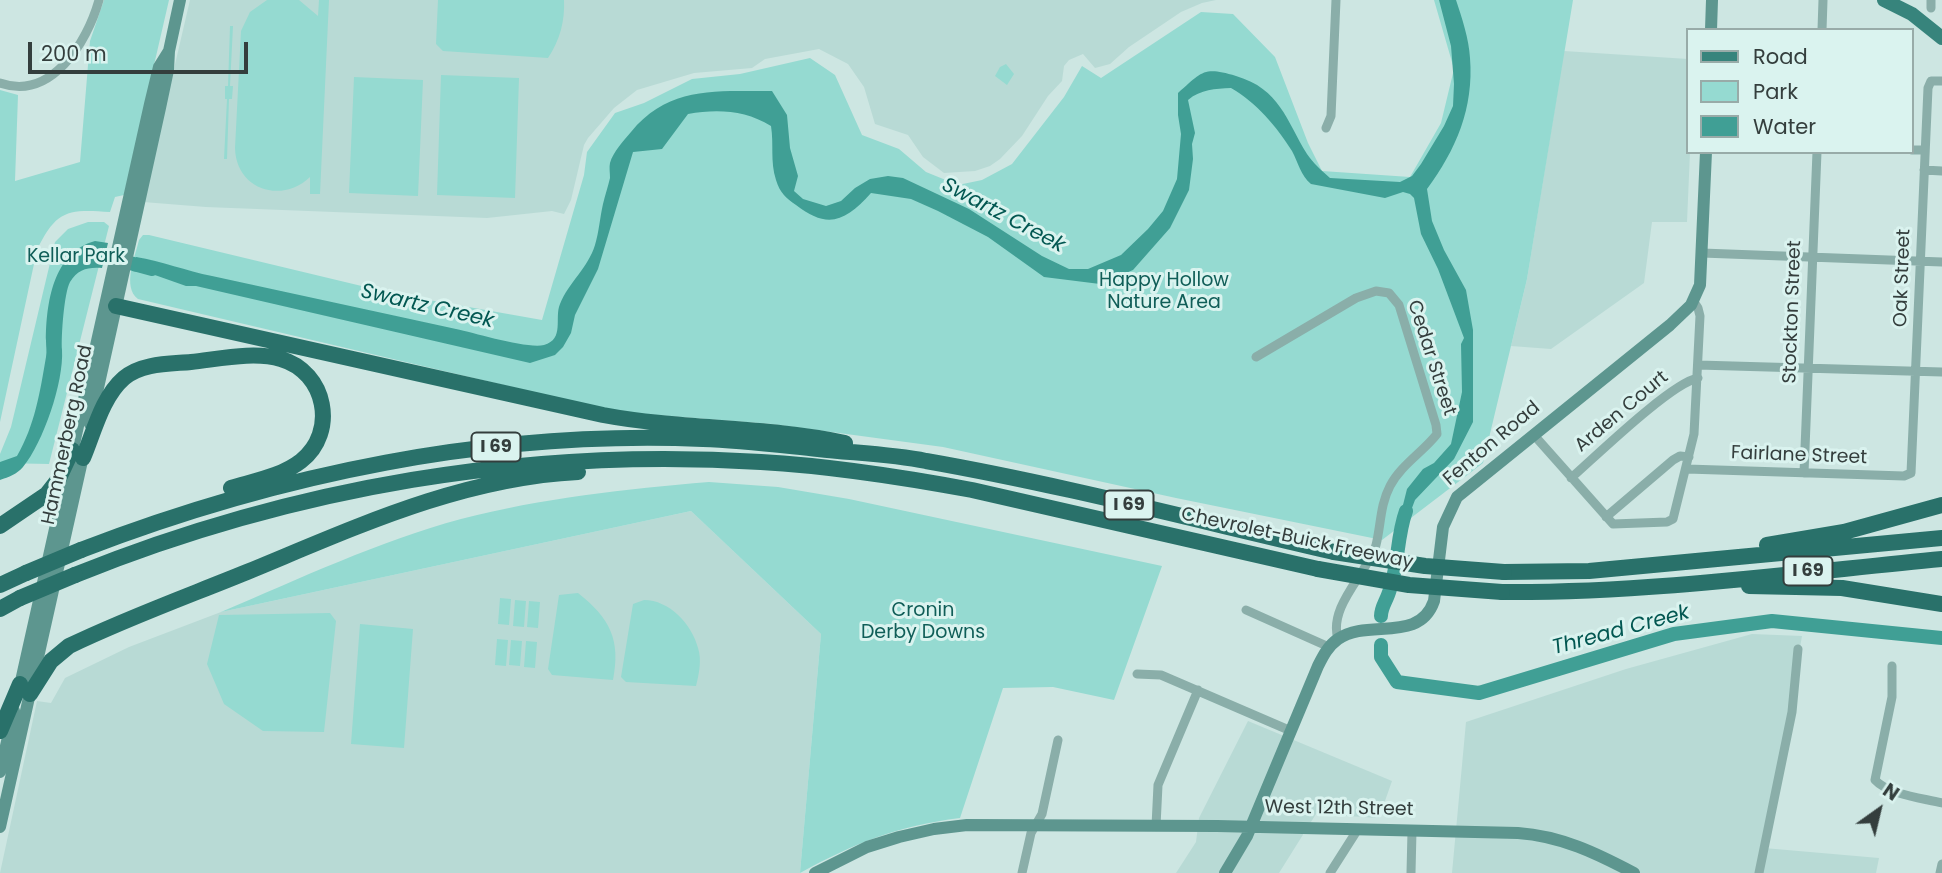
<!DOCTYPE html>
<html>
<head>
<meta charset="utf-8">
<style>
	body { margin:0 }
	#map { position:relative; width:1942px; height:873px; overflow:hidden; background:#cde6e2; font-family:Poppins,sans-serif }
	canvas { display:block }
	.legend { position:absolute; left:1686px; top:28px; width:228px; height:126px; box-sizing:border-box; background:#daf3ef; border:2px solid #98aba8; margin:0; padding:9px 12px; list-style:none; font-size:21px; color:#343e3d }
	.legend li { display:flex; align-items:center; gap:14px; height:35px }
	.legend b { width:35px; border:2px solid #98aba8 }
	.north { position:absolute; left:1844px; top:775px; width:70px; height:70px; -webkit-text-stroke:5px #daf3ef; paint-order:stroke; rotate:34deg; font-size:19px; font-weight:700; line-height:28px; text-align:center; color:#343e3d }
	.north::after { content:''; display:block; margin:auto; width:24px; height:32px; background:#343e3d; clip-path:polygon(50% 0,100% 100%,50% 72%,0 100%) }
	.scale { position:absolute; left:28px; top:42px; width:220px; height:32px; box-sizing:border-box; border:4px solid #343e3d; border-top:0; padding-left:9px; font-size:21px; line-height:24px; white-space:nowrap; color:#343e3d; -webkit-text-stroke:5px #daf3ef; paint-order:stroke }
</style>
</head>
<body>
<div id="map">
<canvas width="1942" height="873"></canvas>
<ul class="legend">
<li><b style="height:9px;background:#37847c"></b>Road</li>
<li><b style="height:19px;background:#95dad1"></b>Park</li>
<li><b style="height:19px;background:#409f95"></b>Water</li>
</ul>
<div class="north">N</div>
<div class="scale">200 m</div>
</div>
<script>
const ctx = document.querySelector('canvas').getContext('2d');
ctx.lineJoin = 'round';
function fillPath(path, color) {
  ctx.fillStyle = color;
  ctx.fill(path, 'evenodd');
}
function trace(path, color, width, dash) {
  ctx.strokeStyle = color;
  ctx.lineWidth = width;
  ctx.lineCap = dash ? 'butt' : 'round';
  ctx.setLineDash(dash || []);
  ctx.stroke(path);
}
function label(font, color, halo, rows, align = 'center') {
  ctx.font = font + ' Poppins,sans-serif';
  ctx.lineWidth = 6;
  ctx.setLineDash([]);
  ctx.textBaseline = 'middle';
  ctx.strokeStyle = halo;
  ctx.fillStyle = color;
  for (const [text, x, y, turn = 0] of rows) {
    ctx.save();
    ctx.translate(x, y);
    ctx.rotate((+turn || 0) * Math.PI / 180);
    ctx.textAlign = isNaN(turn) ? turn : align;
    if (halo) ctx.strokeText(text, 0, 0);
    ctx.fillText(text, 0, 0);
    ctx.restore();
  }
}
fillPath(new Path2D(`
	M190,0h1026l-14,3 -21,9 -52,35 -19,17 -15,4 -12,-14 -14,6 -5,6 -2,15 -14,15 -26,40 -22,23 -10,7 -15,5 -31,2 -21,-16 -15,-22 -33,-11 -11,-37 -16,-23 -29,-15 -54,10 -13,9 -58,5 -57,17 -23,18 -26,30 -4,7 -13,55 -7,14 -12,-3 -65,7 -281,-11 -63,-5z
	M1564,51l124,8v93h2l-3,70h-35l-8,61 -93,66 -40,-3 16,-67z
	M691,511l130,123 -21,239h-800l37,-172 14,2 14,-25 64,-31 92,-35z
	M1752,634l50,2 -38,212 115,10 -3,15h-424l14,-151 160,-53z
	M1248,721l144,60 -13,37 -63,-4 -37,59h-103l20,-31 3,-24z`), '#b8dad5');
fillPath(new Path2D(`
	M104,0h65l-45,195 -9,2 -5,15c-42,-3 -54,-2 -73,38l-37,172v-332l18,5 -3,86 65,-19 10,-121z
	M267,0h32l19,16 1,-16h10l-9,194h-10v-17c-28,27 -74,13 -75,-29l6,-117 9,-19z
	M438,0h126c1,21 -4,40 -16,58l-105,-7 -7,-7z
	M1434,0h139l-46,279 -44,184 -101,77 -206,-42 -233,-51 -171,-23 -154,-12 -480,-113c-16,-12 -3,-42 1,-59l4,-5h6l246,59 147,26 42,-145 3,-23 28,-39 29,-10 48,-24 48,-5 70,-16 25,17 27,60 37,14 27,23 32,13 24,-5 30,-16 52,-67 18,-31 19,12 100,-66 32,2 42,43 33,86 14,28 88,6 31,-54 13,-54z
	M230,26h3l-3,60h3l-1,13h-3l-2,60h-3l3,-60h-2v-13h3z
	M1006,64l8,10 -7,11 -12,-9 5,-9z
	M441,75l78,3 -4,120 -78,-3z
	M354,77l69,3 -5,116 -69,-3z
	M88,222h16l5,4 -60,238 -49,-1v-9l11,-27 44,-185 13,-13z
	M709,482l69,5 71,12 313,67 -48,134 -61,-13 -50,1 -43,130c-63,8 -105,25 -160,55l21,-239 -130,-123 -470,101c78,-33 158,-71 240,-93 81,-21 165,-30 248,-37z
	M578,593c32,25 43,47 35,87l-61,-5 -4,-6 11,-74z
	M500,598l11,1 -2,26 -11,-1z
	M515,600l11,1 -2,26 -11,-1z
	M644,600c25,0 48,24 54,48 4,12 1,26 -2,38l-70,-4 -5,-5 12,-73z
	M529,601l11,1 -2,26 -11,-1z
	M330,613l6,8 -12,111 -61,-1 -39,-27 -17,-40 12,-49z
	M360,624l53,5 -9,119 -53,-4z
	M497,639l11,1 -2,26 -11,-1z
	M511,640l11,1 -2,25 -11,-1z
	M526,641l11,1 -2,26 -11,-1z`), '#95dad1');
fillPath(new Path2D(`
	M1439,0h17c6,18 13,39 14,58 4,50 -14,92 -43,131l5,32 12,29 22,40 7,40v92l-19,37 -39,41 -8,21 -10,8 10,-40 16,-20 11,-6 17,-19 11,-52 -1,-48 3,-6 -26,-69 -17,-35 -7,-36 -4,-4 -7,-2 -18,6 -74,-14c-10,-8 -13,-22 -19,-33 -15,-24 -36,-49 -61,-63 -16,1 -30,1 -43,12l7,33 -3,11 1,15 -4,31 -19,38 -37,42 -33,14 -56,-7 -56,-40 -50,-26 -27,-12 -40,-6c-25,28 -43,37 -75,12 -10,-7 -16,-12 -20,-25 -6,-19 -2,-35 -5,-54 -26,-16 -54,-17 -83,-12l-26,35 -29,3 -35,117 -23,46 -4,18 -8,14 -8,8 -25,8 -334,-77h-10l-34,-12 -20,-3 4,-14c26,4 50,14 76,19 81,18 163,35 244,53 19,4 71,20 88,16 21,-6 10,-27 16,-41 9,-22 28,-36 35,-59 4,-13 5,-28 8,-41 2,-9 5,-17 7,-26 0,-5 -1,-11 0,-15 3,-11 14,-23 21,-31 39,-47 85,-40 141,-41l15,24 3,33 8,28 -4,15 9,8 23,7 15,-5 14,-13 15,-9 18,-3 15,2 66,31 73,47 27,13h19l33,-14 27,-26 15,-18 14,-32 4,-45 -3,-19v-22c24,-21 25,-27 58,-17 44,13 50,44 71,78 6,9 15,17 23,24l70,4 12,-6 9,-12 23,-38 9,-20 1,-22 -3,-38z
	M95,241l13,2 -6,25c-14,-1 -24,1 -32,14 -6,11 -9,55 -8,68 2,32 -19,93 -39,117 -6,7 -14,10 -23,13v-18l17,-6c18,-31 23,-64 29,-99 1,-6 0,-10 0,-16 0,-37 7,-89 49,-100z`), '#409f95');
trace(new Path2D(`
	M86,257h22l44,12
	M1381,616c0,-8 4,-13 7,-21 11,-27 8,-57 18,-84
	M1381,645v12l16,25 82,11 195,-59 98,-13 170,17`), '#409f95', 14);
trace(new Path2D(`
	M1931,8v-8
	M1822,30l1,-30
	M0,83c51,18 87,-40 99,-83
	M1326,128l5,-12 5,-116
	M1912,150h13
	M1924,170l18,1
	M1702,253l240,9
	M1256,357l100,-59 20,-7 13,2 10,12 37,120 1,9c-14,18 -36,31 -47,52 -10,19 -9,39 -14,59 -9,29 -48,61 -38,94
	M1698,365l244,7
	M1533,434l80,90 54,-2 6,-3 21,-85 6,-118 -2,-8 -4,-6
	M1687,469l217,7 7,-3 17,-385 3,-7h11
	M1804,473l13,-321
	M1571,478c24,-21 100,-95 127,-100
	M1606,517l67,-57 7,-4 9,1
	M1246,610l83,37
	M1892,666v31l-17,83c14,15 47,18 67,23
	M1137,674l24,1 130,56
	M1156,826l2,-41 40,-95
	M1022,873l9,-40 11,-19 16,-74
	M1330,873l28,-44
	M1411,873l1,-42
	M1759,873l33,-161 6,-63
	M1940,873l2,-9`), '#8aaea9', 9);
trace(new Path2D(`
	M1711,30l1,-30
	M90,424l70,-316 8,-38 1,-19 11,-51
	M19,690l131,-586 9,-37 10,-16
	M0,772l14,-61
	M0,827l84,-375
	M815,873l52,-26 32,-10 35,-8 33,-4 250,1 301,7c43,3 78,20 116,40
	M1225,873l22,-37 71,-170c5,-10 10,-20 20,-27 30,-21 81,5 96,-38l9,-74 14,-30 213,-172 21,-20 9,-20 6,-133`), '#5d968f', 12);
trace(new Path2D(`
	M1884,0l28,14 30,24`), '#37847c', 14);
trace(new Path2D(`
	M116,306l487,109c80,15 162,11 242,28
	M83,458c11,-26 19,-61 41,-80 18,-15 45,-14 67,-16 28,-3 63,-11 90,-3 45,13 57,73 20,102 -19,15 -47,20 -70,27
	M0,526l47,-32 11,-14 14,-30
	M1767,545l77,-13 98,-27
	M81,550c197,-76 409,-120 622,-111 38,1 76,6 115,10 36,4 73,5 108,12 137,24 273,60 408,91
	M1504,572l85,-1 353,-33
	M75,575c218,-88 452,-128 686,-113 71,4 141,15 211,28l346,79
	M0,585l26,-12
	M1749,586l93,2 100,16
	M1502,592c147,1 294,-19 440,-33
	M0,609l20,-11
	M30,694l21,-33 18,-15c58,-28 119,-50 178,-74 107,-44 213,-94 331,-100
	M0,731l20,-47`), '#29716a', 16);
trace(new Path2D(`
	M1334,552l91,14 79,6
	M1318,569l91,16 93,7
	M26,573l55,-23
	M20,598l55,-23`), '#29716a', 16);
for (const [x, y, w] of [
	[496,447,49],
	[1129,505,49],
	[1808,571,49]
]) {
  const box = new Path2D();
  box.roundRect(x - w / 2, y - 14.5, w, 29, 5);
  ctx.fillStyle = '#daf3ef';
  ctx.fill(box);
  trace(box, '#343e3d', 2);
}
label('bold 18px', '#343e3d', null, [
	["I 69",496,447],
	["I 69",1129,505],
	["I 69",1808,571]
]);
label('19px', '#105e58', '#daf3ef', [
	["Kellar Park",76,257],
	["Happy Hollow",1164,281],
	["Nature Area",1164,303],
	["Cronin",923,611],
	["Derby Downs",923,633]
]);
label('19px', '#343e3d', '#daf3ef', [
	["Oak Street",1903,278,-88],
	["Stockton Street",1793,312,-88],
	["Cedar Street",1431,358,72],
	["Arden Court",1622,412,-40],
	["Hammerberg Road",68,435,-78],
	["Fenton Road",1492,444,-40],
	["Fairlane Street",1799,456,2],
	["Chevrolet-Buick Freeway",1297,539,12],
	["West 12th Street",1339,809,1]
]);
label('italic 21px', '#025751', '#daf3ef', [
	["Swartz Creek",1003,216,28],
	["Swartz Creek",427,307,13],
	["Thread Creek",1621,631,-15]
]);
</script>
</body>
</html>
